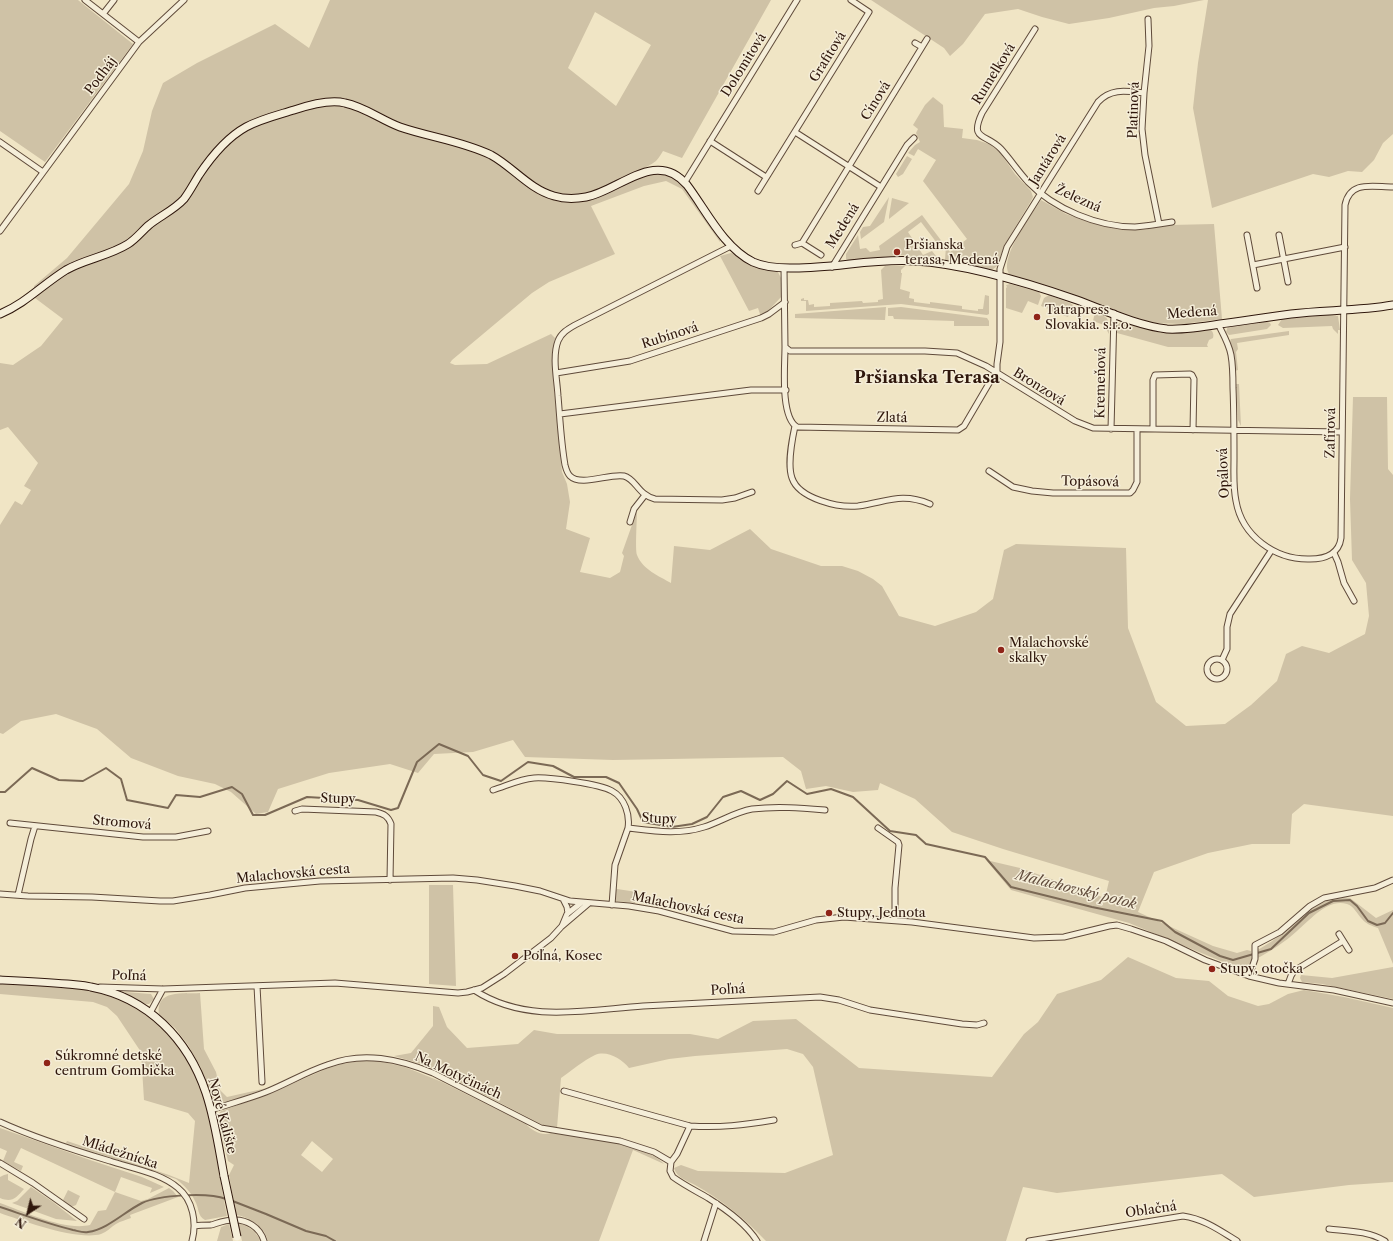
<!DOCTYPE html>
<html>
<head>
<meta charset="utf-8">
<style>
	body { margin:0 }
	#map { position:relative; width:1393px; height:1241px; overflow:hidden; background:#f0e5c5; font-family:"Libre Caslon Text",serif }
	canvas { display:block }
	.north { position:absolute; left:8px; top:1193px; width:40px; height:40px; -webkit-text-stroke:3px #f5eed9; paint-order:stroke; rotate:215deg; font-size:11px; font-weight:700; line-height:16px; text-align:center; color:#2f170c }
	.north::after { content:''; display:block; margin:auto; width:14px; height:18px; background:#2f170c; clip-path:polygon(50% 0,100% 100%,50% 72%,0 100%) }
</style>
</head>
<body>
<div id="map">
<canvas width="1393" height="1241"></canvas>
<div class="north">N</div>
</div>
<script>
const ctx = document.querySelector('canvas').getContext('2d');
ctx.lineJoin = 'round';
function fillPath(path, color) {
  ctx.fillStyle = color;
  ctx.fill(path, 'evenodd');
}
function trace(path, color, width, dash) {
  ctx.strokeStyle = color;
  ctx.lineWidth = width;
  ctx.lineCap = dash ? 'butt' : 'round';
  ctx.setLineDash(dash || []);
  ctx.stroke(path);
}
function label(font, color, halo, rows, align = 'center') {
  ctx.font = font + ' "Libre Caslon Text",serif';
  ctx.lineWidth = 3;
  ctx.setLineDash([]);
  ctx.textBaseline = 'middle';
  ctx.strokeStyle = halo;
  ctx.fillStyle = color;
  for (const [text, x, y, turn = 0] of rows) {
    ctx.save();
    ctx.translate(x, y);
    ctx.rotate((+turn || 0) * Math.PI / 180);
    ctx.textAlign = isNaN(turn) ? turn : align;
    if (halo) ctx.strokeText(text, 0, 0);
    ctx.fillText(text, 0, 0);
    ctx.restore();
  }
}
fillPath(new Path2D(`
	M0,0h78l55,44 -88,118 -45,-31z
	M330,0h441l-89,158 -19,-7c-2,3 -4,7 -7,10 -10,8 -25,12 -36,18 -12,5 -24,12 -37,15 -26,5 -50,-12 -69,-27 -12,-10 -24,-19 -40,-22l-1,6c7,4 15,7 22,11 24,17 44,40 76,41 40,0 73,-49 111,-19l38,54v4l-38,-53 -16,-8 -22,5 -53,20 24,48 -66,28 -17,11 -80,67 -2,3 5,2 32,-1 64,-30 4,4 -3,17 3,45 7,72 5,12 3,18 -4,27 24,9 -10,34 30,6 10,-6 4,-16 -2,-3 15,-42c0,8 -2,38 0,44 6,15 22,21 34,28l3,-37 36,4 40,-21 21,20 50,17h21l16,5 15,8 9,7 17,30 36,10 41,-14 17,-13 11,-49 12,-6 110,4 2,80 28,74 30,24 39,-2 26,-19 26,-24 9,-27 16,-8 27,7 36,-19 4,-18 -3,-33 -14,-23 -2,-61 3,-102h34l1,72 5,6v341l-89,-12 -12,10 -2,30h-38l-44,9 -54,19 -16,40 75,34 24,7 10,-3 4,1 1,8 -5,9 -7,1 -111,-46 -118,-33 -25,-30 34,8 85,30 4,-17 -106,-32 -51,-17 -37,-33 -35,-16 -2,7 -25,2 -27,-6 -20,3 -5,-18 -18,-14 -170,3 -88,-3 -12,-17 -40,12 -39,2 -16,19 -28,-9 -61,9 -51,16 -10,23 -12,2 -25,-22 -16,-8 -37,-8 -47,-18 -34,-29 -41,-15 -35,7 -18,13 -3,-1v-208l15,-24 7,4 9,-15 -7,-4 14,-23 -30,-36 -8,3v-67l13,2 28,-19 22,-27 -28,-21 -1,-12 33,-28 62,-74 14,-33 9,-40 11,-28 34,-20 78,-39 34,24zM595,12l56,33 -35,61 -48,-38z
	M871,0h333l-30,6 -20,2 -45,10 -40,6 -27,-7 -24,-8 -33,5 -22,30 -13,12 -6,-8z
	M1208,0h185v134l-10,9 -9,17 -12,12 -14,-1 -19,6 -16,-3 -101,34 -19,-100 5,-45z
	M933,97l10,8 1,22 19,2 -1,9 15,2 12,4 10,7 16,23 16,17 2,6 -2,4 -26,43 -8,22 -6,5 -46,-11 1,-14 4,6 17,-13 -44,-58 13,-21 -18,-11 -4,7 -6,-3 7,-8 5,-3 -4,-9 2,-4 -5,-4 12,-20z
	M907,156l5,3 -9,15 -5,3 -2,-3z
	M889,197l-5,25 -23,17 -1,-7 3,-5 7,-1z
	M892,198l17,5 -20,16v-3z
	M1041,200l25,14 25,9 26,6 25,1 29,-5 43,-1 8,95 -40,5 -29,-1 -143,-48c-13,-15 22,-61 31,-75z
	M922,215l21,28v8l-22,-29 -13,10 15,23 9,-4 4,5 -1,2 -35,-3 -51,6 -3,-2v-5l12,-19 2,14 6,-1 4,4 10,-2 -1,-4z
	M731,253l4,1 19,12 23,4 4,8 1,18 -14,15 -8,3 -2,-6 -9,3 -29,-55z
	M885,266h20l-4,4v3h1l-2,16 10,3 -1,6 5,1v3l16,2v-2l32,4v3l16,2v-2h5l2,-14 4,1v18l-2,1 -86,-11 -95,7v-10h-5v-2l3,-1v2h4l1,5 5,-1v3l16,-1v-3l32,-2 1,2 15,-1v-2l5,-1 -2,-29z
	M1010,284l29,8 2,4 -3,9 -10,-4 -6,12 -16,-5v-20l1,-1 -1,-2z
	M1049,295l21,8 3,2 -5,12 -17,-6v-1l-10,-4 3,-8z
	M886,307l-1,13 -90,-2v-4z
	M901,307l86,11 2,3v5h-35v-5l-60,-2 -1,-3h-5v-8z
	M1095,312c15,6 14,7 14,22l-5,-9 -11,-4z
	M1329,315l9,1 2,14h-2v4l-5,-5 -1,-3 -49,2 -5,-3 4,-6z
	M1123,321l38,12 29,-1 20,-3c3,3 4,5 3,9l-4,2 -2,5 1,2h-40l-51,-14 1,-9z
	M1265,321l5,2 1,2 -4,4 -38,6 -3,-3 2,-6z
	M1289,331v4l-52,8 1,6 -2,3 2,18 -3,1 -2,-20 -3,-10 1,-2z
	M1236,384h3l2,42 -3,-6z
	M429,885h24l3,101 -27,-2z
	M617,889l20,3 -2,11 -19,-2v-11z
	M1342,897l8,1 26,20 17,-8v54l-15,-36c-6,-2 -12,-4 -16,-9 -5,-5 -8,-13 -15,-15 -19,-6 -37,16 -50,27 -12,11 -26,20 -41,28v-8c10,-6 20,-12 28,-19 22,-18 27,-29 58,-35z
	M1128,957l48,21 33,3 19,15 30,10 11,-2 19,-10 16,-4 40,7 49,11v174l-44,3 -95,12 -32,-23 -165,19 -34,-6 -17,54h-240c-21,-22 -44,-41 -71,-56 -9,-5 -18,-7 -21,-17l7,-3 17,6 87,2 48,-18 -20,-88 -10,-13 -16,-5 -92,7 -26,3 -40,9c-7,-9 -22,-18 -34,-13 -11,5 -24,16 -34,23l-4,50 -14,-3 -115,-59 -34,-10 17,-3 22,-27v-20l6,1 8,20 20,21 51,-4 16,-14 23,4h133l28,5 35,-18 43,-2 63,49 133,9 32,-43 14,-12 19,-28 44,-14z
	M1393,967v32l-71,-15 -20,-2 -2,-4 1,-3 31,3z
	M0,984c30,1 62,1 91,7 57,13 97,53 113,108 11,38 15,78 23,117l-22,4c-8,-4 -6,-13 -10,-19 -4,-9 -11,-16 -19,-22l-110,-36 1,-2 102,34 20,8 6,-62 -7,-8 -44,-13 -3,-48 -24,-36 -10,-9 -14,-5 -93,-8z
	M125,992l26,2 3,5 -5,5h-4l-20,-10z
	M200,993l4,56 12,23 4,18 7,7 40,-9 -42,15 -7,-2 -7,-5 -10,-28 -13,-23 -13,-17 -16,-13c-4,-26 24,-21 41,-22z
	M360,1061h18l27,6 37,15 84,42c6,7 16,12 25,9 27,4 96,10 113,31l-31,-14 -34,91h-331c-3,-14 -18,-24 -32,-26l-7,-40 5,-10 -6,-4 -11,-45 4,-5 50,-18 55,-24 16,-5zM312,1141l21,18 -11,13 -21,-17z
	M0,1128l93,33 49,16 22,10 -14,6 2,-5 -31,-11 -6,15 26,9 7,-2 21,-11 4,3 5,6 -48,18 1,3c-5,2 -10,3 -15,6 -5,3 -9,8 -15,10 -23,7 -78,-13 -101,-21v-10c25,9 65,28 90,22l8,-14 8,-1 9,-18 -94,-44 -7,14 9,4 -2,5 -18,-10 4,-10 -7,-3z
	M8,1174v6l16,9c-8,9 -12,14 -24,9v-21l4,-2z
	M31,1187l22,15 24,19 -21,-2 -44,-16 5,-2z
	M68,1190l12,6 -4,9 -5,2 -8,-7z
	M238,1223c10,3 19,8 22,18h-18z
	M229,1224l4,17h-16l4,-14z`), '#cfc2a6');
trace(new Path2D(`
	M0,792h5l27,-24 27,12 24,1 23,-13 15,11 6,21 41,8 8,-13 24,2 32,-10 10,7 11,21h12l42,-18 51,3 33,10 7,-2 19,-46 22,-18 29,12 15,19 18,6 27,-19 25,4 21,11h32l13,6 18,26 6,13 29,5 20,-3 15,-7 16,-20 18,-6 19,9 13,-6 14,-13 20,13 24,-5 22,8 37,34 26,4 10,9 59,13 26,30 81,20 70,14 13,11 45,24 13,4 38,-11 38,-36 24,-12 17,-1 7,6 11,15 9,4 8,-2 8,-10
	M230,1200l36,14 40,17 20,5 9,5
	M0,1207c24,8 48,17 73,23 5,1 10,3 15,2 20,-3 36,-20 54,-29 17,-8 66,-11 84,-4`), '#7b6955', 2);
const street = new Path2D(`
	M85,0l54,42
	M103,14l11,-14
	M1148,19l1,27 -5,47 -2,36 3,26 14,69
	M1035,29l-53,84c-13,28 4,20 19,36 9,10 17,22 27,33 26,27 70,45 107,45 13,-1 25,-3 37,-5
	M915,43l7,4
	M795,132l86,55
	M710,141l56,36
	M0,142l43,30
	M685,182l112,-182
	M758,191l111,-179 -18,-12
	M0,231l139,-189 45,-42
	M1247,235l10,53
	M1279,235l9,47
	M802,243l19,12
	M795,245l7,-2 125,-204
	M731,246l-156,79c-7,4 -14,8 -17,16 -6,16 -1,38 0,55 2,23 3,46 7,69 1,4 2,8 5,11 11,11 40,-3 54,0 12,3 14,19 31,23l67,1 13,-2 17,-6
	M1253,265l92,-18
	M832,267l75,-122 7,-7
	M784,268l1,79 5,4h135l32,2 29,13 89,55 18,7 249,4
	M1218,324c5,10 11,20 13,31 2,11 2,22 2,33 1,24 1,47 1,70 0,14 -1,29 2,43 6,35 39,59 74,58 15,0 29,-5 31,-21l4,-333c5,-25 28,-18 48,-18
	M785,347c0,18 -5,70 12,80l161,3 6,-4 27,-46 6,-7
	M556,373l74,-12 131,-43 8,-4 16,-12
	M997,373v-9l3,-22v-73l7,-22 91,-145c13,-14 28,-11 46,-9
	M560,414l191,-24h35
	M795,426c-3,14 -8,38 -3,52 7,21 47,30 66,28 29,-4 43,-14 72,-2
	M1111,429l3,-116
	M1153,429v-49l2,-5 35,-1 2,1 2,4 -1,51
	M989,471l24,16 19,4 21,2h77l3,-3 4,-8v-53
	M630,522l4,-13 11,-14
	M1334,553l4,9 6,21 10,18
	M1207 669a10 10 0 1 1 20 0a10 10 0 1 1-20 0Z
	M1222,660l5,-11v-22l3,-13 41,-63
	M493,790c13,-4 27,-11 41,-12 15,-1 66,6 78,13 13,7 18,24 16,37 26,3 51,7 76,-1 16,-5 31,-15 48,-18 25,-3 49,-1 73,1
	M295,811l7,-2 74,3c8,2 12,4 15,12l-1,56
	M10,823l133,14h33l32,-6
	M878,828l20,14 1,3 -4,43v32
	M0,894l28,2 64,1 68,4h13l37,-6 35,-7 75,-7 133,-3 24,2 38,6 25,5 30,10 59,5 30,5 74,20 41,1 42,-12 28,-3 68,5 122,16 30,-1 45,-11 8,-1 14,4 35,12 39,19 44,16 30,7 55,7 59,13
	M18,895l13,-56 4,-13
	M563,899l4,8 1,6
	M612,905l3,-40 13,-37
	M562,926l5,-12 14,-11
	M1339,934l10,16
	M1249,976l6,-17v-14l25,-13 30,-26 14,-8 51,-10 18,-8
	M1288,984l3,-8 3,-5 49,-30
	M257,986l5,96
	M100,987l63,2 172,-6 123,10 9,-1 15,-4 22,-14 47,-36 11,-12 27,-23
	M474,990c52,34 112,20 169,16 59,-3 118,-6 177,-9l19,3 31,10 92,14 15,1 7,-2
	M150,1013l13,-24
	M564,1091l126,35c30,2 54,-1 84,-6
	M211,1110c18,-6 37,-11 55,-18 20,-8 40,-20 61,-27 36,-14 72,-6 106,8l108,55 79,13 34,11 17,10 -1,9 3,6c11,8 23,14 35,21 16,10 39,27 49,43
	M0,1122c35,16 73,28 110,39 21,7 51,12 68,27 15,12 19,35 14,53
	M671,1162l6,-8 13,-28
	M0,1163l33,20 51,36
	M195,1226c5,-1 11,-1 16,-1 7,-2 14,-5 22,-5 13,-1 27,7 31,21
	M1329,1229c19,2 40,2 56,12
	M704,1241l12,-38
	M1029,1241l154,-25c21,3 36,14 54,25`);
const secondary = new Path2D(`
	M0,314c26,-11 42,-29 66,-44 19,-11 43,-14 62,-26 8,-5 14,-13 21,-19 11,-9 25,-15 35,-26 6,-8 10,-16 15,-24 12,-18 27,-37 47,-48 15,-8 32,-12 48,-17 15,-5 36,-11 51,-7 20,4 36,17 55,24 29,10 62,14 91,28 22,12 38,34 63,41 10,3 21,3 32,1 33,-6 70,-49 101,-12 19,25 36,62 66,77 11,5 25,6 37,6 42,1 83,-10 125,-7 52,3 113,22 162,39 27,10 61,26 90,29 17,1 35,-2 53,-5 23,-3 47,-7 71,-10 34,-4 68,-3 102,-9
	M0,980c22,1 45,2 67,4 8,1 16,1 24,3 57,11 97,52 115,106 9,27 13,56 18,83`);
trace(street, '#5f4a3a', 7);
trace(secondary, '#2f170c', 9);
trace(street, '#f5eed9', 5);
trace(secondary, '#f5eed9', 7);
const secondaryBridge = new Path2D(`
	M224,1176l13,61`);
trace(secondaryBridge, '#2f170c', 9, []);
trace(secondaryBridge, '#f5eed9', 7);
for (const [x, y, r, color] of [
	[897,252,4,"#8f2418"],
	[1037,317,4,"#8f2418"],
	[1001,650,4,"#8f2418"],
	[829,913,4,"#8f2418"],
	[515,956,4,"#8f2418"],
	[1212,969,4,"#8f2418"],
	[47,1063,4,"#8f2418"]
]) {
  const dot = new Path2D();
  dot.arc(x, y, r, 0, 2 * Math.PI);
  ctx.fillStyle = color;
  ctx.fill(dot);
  trace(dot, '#f5eed9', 1.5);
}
label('13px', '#2f170c', '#f5eed9', [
	["Grafitová",828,57,-58],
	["Dolomitová",744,65,-58],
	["Rumelková",994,74,-58],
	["Podháj",101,76,-53],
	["Cínová",876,101,-58],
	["Platinová",1134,110,-88],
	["Jantárová",1048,160,-58],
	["Železná",1078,199,24],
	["Medená",843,226,-58],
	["Medená",1192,313,-4],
	["Rubínová",670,336,-18],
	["Kremeňová",1101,383,-89],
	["Bronzová",1039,387,32],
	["Zlatá",892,418,1],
	["Zafírová",1331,433,-89],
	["Opálová",1224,473,-92],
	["Topásová",1090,482,1],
	["Stupy",338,799,2],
	["Stupy",659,819,3],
	["Stromová",122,823,5],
	["Malachovská cesta",293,874,-5],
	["Malachovská cesta",688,908,12],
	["Poľná",129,976,2],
	["Poľná",728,990,-3],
	["Na Motyčinách",458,1076,25],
	["Nové Kalište",222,1116,75],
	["Mládežnícka",120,1153,18],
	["Oblačná",1151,1210,-8]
]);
label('13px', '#2f170c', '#f5eed9', [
	["Pršianska",905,245],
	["terasa, Medená",905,260],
	["Tatrapress",1045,310],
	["Slovakia. s.r.o.",1045,325],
	["Malachovské",1009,643],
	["skalky",1009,658],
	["Stupy, Jednota",837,913],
	["Poľná, Kosec",523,956],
	["Stupy, otočka",1220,969],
	["Súkromné detské",55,1056],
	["centrum Gombička",55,1071]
], 'left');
label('italic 14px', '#624d3d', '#f5eed9', [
	["Malachovský potok",1076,890,14]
]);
label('bold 17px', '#2f170c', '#f5eed9', [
	["Pršianska Terasa",927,378]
]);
</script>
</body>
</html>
